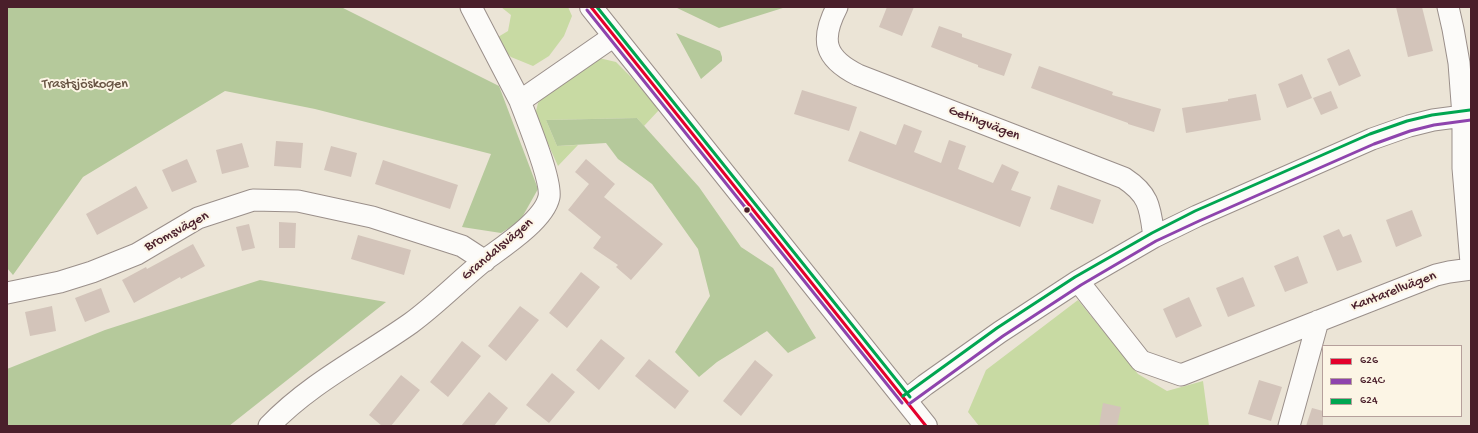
<!DOCTYPE html>
<html>
<head>
<meta charset="utf-8">
<style>
	body { margin:0 }
	#map { position:relative; width:1478px; height:433px; overflow:hidden; background:#ebe4d6; font-family:"Gochi Hand",sans-serif }
	canvas { display:block }
	.frame { position:absolute; inset:0; border:8px solid #4a1f2b; pointer-events:none }
	.legend { position:absolute; left:1322px; top:345px; width:140px; height:72px; box-sizing:border-box; background:#fcf5e5; border:1px solid #b59f9b; margin:0; padding:5px 7px; list-style:none; font-size:12px; color:#4a1f2b }
	.legend li { display:flex; align-items:center; gap:8px; height:20px }
	.legend b { width:20px; border:1px solid #b59f9b }
</style>
</head>
<body>
<div id="map">
<canvas width="1478" height="433"></canvas>
<div class="frame"></div>
<ul class="legend">
<li><b style="height:5px;background:#e4002b"></b>626</li>
<li><b style="height:5px;background:#8e44ad"></b>624C</li>
<li><b style="height:5px;background:#00a651"></b>624</li>
</ul>
</div>
<script>
const ctx = document.querySelector('canvas').getContext('2d');
ctx.lineJoin = 'round';
function fillPath(path, color) {
  ctx.fillStyle = color;
  ctx.fill(path, 'evenodd');
}
function trace(path, color, width, dash) {
  ctx.strokeStyle = color;
  ctx.lineWidth = width;
  ctx.lineCap = dash ? 'butt' : 'round';
  ctx.setLineDash(dash || []);
  ctx.stroke(path);
}
function label(font, color, halo, rows, align = 'center') {
  ctx.font = font + ' "Gochi Hand",sans-serif';
  ctx.lineWidth = 4;
  ctx.setLineDash([]);
  ctx.textBaseline = 'middle';
  ctx.strokeStyle = halo;
  ctx.fillStyle = color;
  for (const [text, x, y, turn = 0] of rows) {
    ctx.save();
    ctx.translate(x, y);
    ctx.rotate((+turn || 0) * Math.PI / 180);
    ctx.textAlign = isNaN(turn) ? turn : align;
    if (halo) ctx.strokeText(text, 0, 0);
    ctx.fillText(text, 0, 0);
    ctx.restore();
  }
}
fillPath(new Path2D(`
	M501,7h67l4,9 -8,20 -15,20 -16,10 -22,-9 -18,-17 15,-9 3,-16z
	M599,58l17,4 17,17 26,31 -15,16 -7,-8 -91,2 11,26 21,-1 -20,21 -23,-51 3,-12 13,-15z
	M1078,300l60,74 29,17 36,-10 6,45h-230l-11,-14 18,-42z`), '#c8daa3');
fillPath(new Path2D(`
	M7,7h334l158,79 39,103 -18,32 -19,12 -39,-6 29,-73 -176,-45 -90,-18 -142,86 -70,98 -6,-7z
	M675,7h111l-67,21z
	M676,33l44,18 2,6v4l-21,18z
	M637,118l62,69 42,60 32,21 43,70 -28,15 -21,-22 -50,31 -18,15 -24,-25 35,-56 -12,-47 -46,-65 -34,-25 -12,-16 -49,3 -11,-26z
	M260,280l126,22 -157,124h-222v-57l98,-39z`), '#b5c99b');
fillPath(new Path2D(`
	M887,7h27l-12,29 -23,-9z
	M1396,7h26l11,44 -25,6z
	M939,26l23,8v3l50,17 -8,22 -26,-9v-2l-47,-18z
	M1349,49l12,27 -22,10 -12,-27z
	M1039,66l74,26 -1,3 49,14 -7,23 -26,-8v-1l-97,-35z
	M1302,74l10,24 -25,10 -9,-24z
	M802,90l55,17 -8,24 -55,-17z
	M1331,91l7,17 -17,7 -8,-17z
	M1256,94l5,26 -75,13 -4,-25 46,-7v-2z
	M904,124l18,7 -8,21 27,11 8,-23 17,6 -8,23 35,14 9,-19 17,8 -8,18 20,7 -11,30 -172,-66 12,-30 36,14z
	M276,141l27,2 -2,25 -27,-2z
	M242,143l7,24 -27,7 -6,-24z
	M331,146l26,7 -6,24 -27,-7z
	M187,159l10,23 -25,10 -10,-22z
	M586,159l29,25 -11,13 59,47 -32,36 -15,-13 2,-2 -25,-17 8,-11 -33,-27 21,-26 -14,-12z
	M383,160l75,25 -8,24 -75,-25z
	M1058,185l43,15 -8,24 -43,-15z
	M136,186l12,22 -51,27 -11,-21z
	M1412,210l10,26 -26,11 -10,-27z
	M279,222l17,1 -1,25h-16z
	M249,224l6,24 -13,3 -6,-24z
	M1339,229l4,8 8,-3 11,28 -25,9 -14,-35z
	M358,235l53,15 -7,25 -53,-16z
	M193,244l12,22 -24,13 -1,-2 -46,26 -12,-23 24,-13 1,2z
	M1298,256l10,27 -23,9 -11,-26z
	M581,272l19,15 -33,41 -18,-15z
	M1243,277l12,29 -27,11 -12,-29z
	M101,288l9,24 -25,10 -10,-24z
	M1189,297l13,29 -26,12 -13,-29z
	M52,306l4,25 -26,5 -5,-24z
	M520,306l19,14 -33,41 -18,-15z
	M601,339l24,19 -26,32 -23,-20z
	M462,341l19,15 -33,41 -18,-15z
	M649,359l40,32 -14,18 -40,-33z
	M755,360l18,15 -32,41 -18,-15z
	M552,373l23,19 -26,31 -23,-18z
	M401,375l19,15 -29,36h-9l-13,-11z
	M1259,380l23,7 -11,34 -23,-7z
	M489,392l19,16 -14,18h-33z
	M1103,403l18,4 -4,19h-18z
	M1312,408l11,3v15h-17z`), '#d3c4ba');
const minor = new Path2D(`
	M471,7l49,94
	M837,7c-17,33 -13,51 21,68l266,103c26,17 26,30 30,59
	M1448,7l5,22 6,34 4,53v52l8,95
	M1078,281l63,80 40,14 255,-100 13,-3 22,-3
	M7,293l53,-11 32,-10 45,-18 61,-36 55,-18 45,1 74,16 90,29 23,15
	M906,400l19,-15 75,-53 78,-51 76,-44 43,-21 175,-77 37,-13 24,-6 38,-5
	M269,426c41,-43 94,-69 142,-103 26,-19 49,-43 74,-63 19,-14 59,-40 64,-63 3,-17 -22,-77 -29,-96l94,-65
	M1289,426l29,-105`);
const major = new Path2D(`
	M591,7l335,419`);
trace(minor, '#9a8f8a', 23);
trace(major, '#9a8f8a', 24);
trace(minor, '#fcfbf9', 21);
trace(major, '#fcfbf9', 22);
trace(new Path2D(`
	M591,7l335,419`), '#e4002b', 3);
trace(new Path2D(`
	M587,10l315,393
	M909,404l94,-68 78,-51 75,-44 43,-20 175,-77 36,-13 24,-6 37,-5`), '#8e44ad', 3);
trace(new Path2D(`
	M597,7l313,390
	M903,396l94,-68 78,-51 77,-44 43,-22 175,-77 37,-13 25,-6 38,-5`), '#00a651', 3);
for (const [x, y, r, color] of [
	[747,210,3.5,"#4a1f2b"]
]) {
  const dot = new Path2D();
  dot.arc(x, y, r, 0, 2 * Math.PI);
  ctx.fillStyle = color;
  ctx.fill(dot);
  trace(dot, '#fcf5e5', 1.5);
}
label('14px', '#675443', '#fcf5e5', [
	["Trastsjöskogen",85,85]
]);
label('14px', '#4a1f2b', '#fcf5e5', [
	["Getingvägen",984,124,21],
	["Bromsvägen",177,232,-28],
	["Grandalsvägen",498,250,-40],
	["Kantarellvägen",1394,292,-21]
]);
</script>
</body>
</html>
